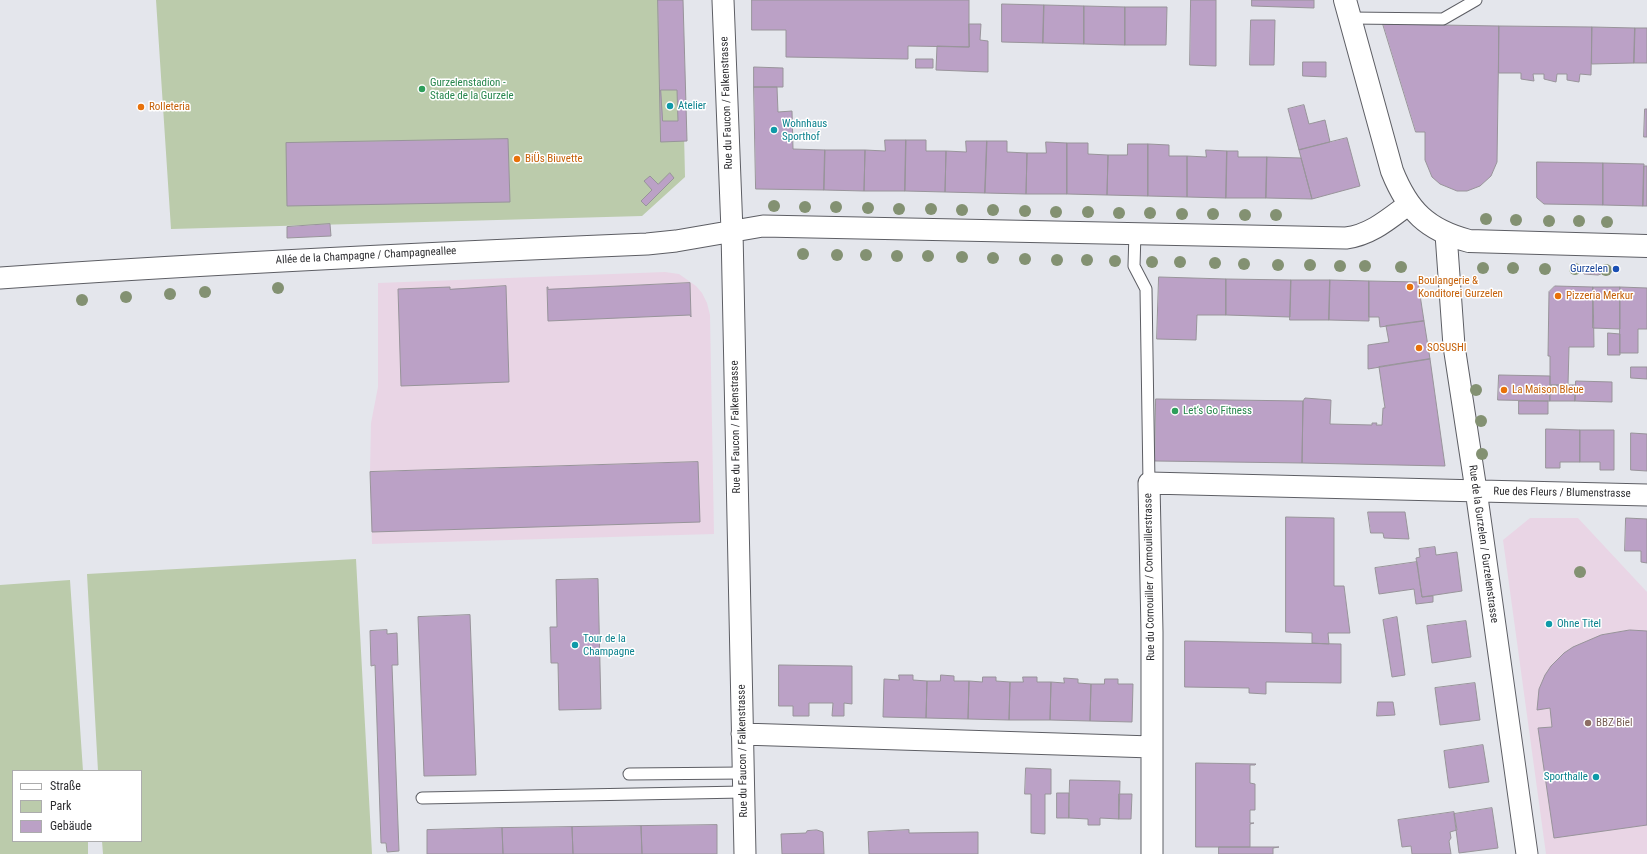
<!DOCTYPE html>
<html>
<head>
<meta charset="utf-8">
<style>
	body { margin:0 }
	#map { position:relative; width:1647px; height:854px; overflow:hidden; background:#e4e6ec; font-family:"Roboto Condensed",sans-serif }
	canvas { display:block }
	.legend { position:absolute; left:12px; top:770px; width:130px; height:72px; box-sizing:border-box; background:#fff; border:1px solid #acacad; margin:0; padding:5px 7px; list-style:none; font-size:12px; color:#2f2f32 }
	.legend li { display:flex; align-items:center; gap:8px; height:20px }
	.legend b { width:20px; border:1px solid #acacad }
</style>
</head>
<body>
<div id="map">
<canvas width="1647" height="854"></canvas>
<ul class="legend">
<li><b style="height:5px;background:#fff"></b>Straße</li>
<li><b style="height:11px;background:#bbcbab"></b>Park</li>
<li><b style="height:11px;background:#bba1c6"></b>Gebäude</li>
</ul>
</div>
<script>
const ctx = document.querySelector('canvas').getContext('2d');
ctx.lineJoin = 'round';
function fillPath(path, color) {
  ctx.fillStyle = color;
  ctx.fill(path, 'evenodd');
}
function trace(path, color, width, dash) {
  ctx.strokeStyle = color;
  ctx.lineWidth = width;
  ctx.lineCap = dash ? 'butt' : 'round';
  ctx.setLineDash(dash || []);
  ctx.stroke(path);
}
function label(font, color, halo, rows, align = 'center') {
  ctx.font = font + ' "Roboto Condensed",sans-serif';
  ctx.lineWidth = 3;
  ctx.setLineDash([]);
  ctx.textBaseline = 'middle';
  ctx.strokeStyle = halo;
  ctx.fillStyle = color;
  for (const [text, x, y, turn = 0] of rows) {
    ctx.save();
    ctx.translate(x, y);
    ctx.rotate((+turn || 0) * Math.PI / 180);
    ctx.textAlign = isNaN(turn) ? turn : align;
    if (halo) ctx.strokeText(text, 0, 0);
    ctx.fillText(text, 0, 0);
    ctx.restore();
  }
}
fillPath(new Path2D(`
	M665,272l14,2 17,12 6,7 5,10 3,12 4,219 -342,10 -2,-72 1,-49 7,-36v-104z
	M1530,518h48l69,74v262h-101l-43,-314z`), '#e9d5e5');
fillPath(new Path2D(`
	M156,0h525l4,177 -43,39 -471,13z
	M356,559l16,295h-269l-1,-13h39v-70h-43l-11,-197z
	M70,580l13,191h-70v70h75v13h-88v-269z`), '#bbcbab');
const building = new Path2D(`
	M658,0h25l4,141 -26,1z
	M752,0h217v47l-61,-1v13l-122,-2v-27h-34z
	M1191,0h25v66l-26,-1z
	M1252,0h62v8l-62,-2z
	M1002,4l42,1 -1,38 -41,-1z
	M1044,5l40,1v38l-41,-1z
	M1084,6l41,1v38l-41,-1z
	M1125,7h42l-1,38h-41z
	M1251,20h24l-1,45h-24z
	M969,24h12l-1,16 8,1v31l-52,-2 1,-24 32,1z
	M1383,24l116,2 -2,136 -6,14 -11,10 -13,5h-10l-17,-7 -8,-7 -7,-17v-28h-9z
	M1499,26l93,1 -1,48 -11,-1 -1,8 -12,-2v-6h-10l-1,8 -12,-3v-5h-11l1,7 -13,-2v-6h-22z
	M1592,27l43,1 -1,35 -42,1z
	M1635,28h12v35h-13z
	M916,59h17v9h-17z
	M1303,62h23v15l-23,-1z
	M754,67l29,1v19h-29z
	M754,87h23l1,25 14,-1 1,38 32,1 -1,40 -68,-1z
	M661,90h16l1,31h-15z
	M1304,105l5,19 16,-4 5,22 -31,8 -11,-41z
	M1645,109h2v28h-3z
	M1347,138l13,48 -48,13 -13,-49z
	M508,139l2,63 -223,4 -1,-63z
	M885,140h21l-1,51h-41l1,-41 20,1z
	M906,140h20v11h20l-1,41 -40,-1z
	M966,141h21l-2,52 -40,-1 1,-41 20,1z
	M987,141h20v11l20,1 -1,41 -41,-1z
	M1046,142l21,1v51h-41l1,-41h19z
	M1067,143h21v11l20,1 -1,40 -40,-1z
	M1128,144h20v52l-41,-1 1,-40h19z
	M1148,144l21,1v11h18v41l-39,-1z
	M825,150h40l-1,41 -40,-1z
	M1206,150l21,1 -1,47 -39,-1v-41l19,1z
	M1227,151h11v6h29l-1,41h-40z
	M1267,157l34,1 11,41 -46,-1z
	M1537,162l66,1v42l-59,-1 -7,-6z
	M1603,163l41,1 -1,42 -40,-1z
	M1644,166h3v40h-4z
	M670,173l4,5 -28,28 -5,-5 11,-11 -8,-9 6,-5 8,8z
	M330,224l1,12 -44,2v-11z
	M1598,266l4,4 -1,4 -3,1 -14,-1 -2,-2v-4l2,-1z
	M1159,277l67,2v36h-29l-1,25 -39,-1z
	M1226,279l65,1 -1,37 -64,-2z
	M1291,280h39l-1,40h-39z
	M1330,280l39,1v40l-40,-1z
	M1369,281l49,1 6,39 -44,6 -1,-10h-10z
	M690,283l1,34 -1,-2 -142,6 -1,-34h1v2z
	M506,286l3,96 -108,4 -3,-97 52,-2v2z
	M1555,286l38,1 1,60h-25l-1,38h-18v-29h-2l1,-64z
	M1593,287h27v42l-27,-1z
	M1620,287l27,1v41h-9v24h-18z
	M1424,321l6,38 -62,10v-24l21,-3 -3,-16z
	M1608,333l12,1v21h-12z
	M1430,359l15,107 -143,-3 1,-62 2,-3 26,2 -1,24 42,1v-2h5l-1,2h6l1,-17h2l-6,-41z
	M1631,367h16v12l-16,-1z
	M1499,375l51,1v25l-52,-1z
	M1576,381l36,1v20l-37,-1z
	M1550,385h26l-1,16h-25z
	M1156,399l147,2 -1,62 -147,-2z
	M1519,401h29v13h-29z
	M1546,429l34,1v32h-20v6h-14z
	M1580,430h34v40h-14v-8h-20z
	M1631,433l16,1v37l-16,-1z
	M698,462l2,60 -328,10 -2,-60z
	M1368,512h37l4,27 -25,-1 -1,-5h-12z
	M1286,517l48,1v68h10l6,47h-22l1,11 -17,-1v-10l-26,-1z
	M1626,518l21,1v44l-6,-1v-11h-16z
	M1435,547l1,8 21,-3 5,39 -40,6 -6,-39 4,-1 -1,-8z
	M1417,562l5,35 11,-1v6l-17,2 -2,-15 -35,5 -4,-26z
	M598,579l3,130 -42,1 -1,-47h-7l-1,-36h7l-1,-47z
	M470,615l6,160 -52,1 -6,-159z
	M1397,617l8,58 -13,2 -9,-57z
	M1466,621l5,36 -39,6 -5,-37z
	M387,630v4l10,-1 1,32h-6l7,186 -12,1 -1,-9h-5l-6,-178 -4,1 -1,-35z
	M1630,630l17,1v194l-93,13 -16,-110 14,-1 -2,-19 -13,2 2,-21 6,-14 6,-9 13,-13 9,-6 28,-12z
	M1185,641l156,3v39l-75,-1v12l-17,-1v-5l-64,-1z
	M779,665l73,1v38l-8,-1v13h-12l1,-13h-24v13h-16v-10h-14z
	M899,675h14v5l14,1 -1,37 -43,-1 1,-38 15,1z
	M941,675l13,1v5h15l-1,38 -42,-1 1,-37h13z
	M983,677h13v4l14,1 -1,38 -41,-1 1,-38 13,1z
	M1023,677h14v5h14l-1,38h-41l1,-38h13z
	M1064,678l14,1v4l13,1 -1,37 -40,-1 1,-38 13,1z
	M1105,679h13v5h15l-1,38 -42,-1 1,-37h13z
	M1475,683l5,37 -40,5 -5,-37z
	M1378,702h15l2,13 -18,1z
	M1483,745l6,37 -40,6 -5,-37z
	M1196,763l60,1 -1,1h-5v18l5,1v26h-5v13h4l-4,1v23h-54z
	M1026,768l25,1v25h-6v40l-14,-1v-39h-6z
	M1070,780l50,1 -1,38 -19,-1v7h-12v-6l-19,-1z
	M1057,793h12v25h-12z
	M1119,794h13l-1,25h-12z
	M1492,808l6,40 -39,5 -5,-39z
	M1454,812l3,18 -7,2 1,6 -2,3 2,13h-39l-1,-8 -9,1 -4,-27z
	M717,825v29h-75l-1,-28z
	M641,826l1,28h-69l-1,-27z
	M572,827l1,27h-70l-1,-26z
	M502,828l1,26h-76v-24z
	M817,830l6,2 1,22h-42l-1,-20 25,-1 1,-2z
	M909,830v3l69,-1v22h-109l-1,-22z
	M1219,847h60l-6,1v6h-54z`);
fillPath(building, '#bba1c6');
trace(building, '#98949a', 1);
const service = new Path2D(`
	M1350,18l93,1 33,-19
	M1135,233l-1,33 12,23 3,194
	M629,774l114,-1
	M422,798l321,-6`);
const minor = new Path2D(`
	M723,0l9,231 13,623
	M1446,234l8,112 22,144 51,364
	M0,278c215,-15 431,-25 647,-34l29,-3 87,-15 583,12c25,-3 44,-20 63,-34
	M742,734l410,13
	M1152,854v-222l-3,-149 498,12`);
const tertiary = new Path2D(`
	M1345,0l47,171c16,40 35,59 77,70l178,5`);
trace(service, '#5d5e64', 13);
trace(minor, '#5d5e64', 23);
trace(tertiary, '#5d5e64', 24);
trace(service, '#fff', 11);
trace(minor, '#fff', 21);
trace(tertiary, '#fff', 22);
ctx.fillStyle = '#839172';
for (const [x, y] of [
	[774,206],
	[805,207],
	[836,207],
	[868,208],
	[899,209],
	[931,209],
	[962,210],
	[993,210],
	[1025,211],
	[1056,212],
	[1088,212],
	[1119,213],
	[1150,213],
	[1182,214],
	[1213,214],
	[1245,215],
	[1276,215],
	[1486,219],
	[1516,220],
	[1549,221],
	[1579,221],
	[1607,222],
	[803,254],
	[837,255],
	[866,255],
	[897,256],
	[928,256],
	[962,257],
	[993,258],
	[1025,259],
	[1057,260],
	[1087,260],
	[1115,261],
	[1152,262],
	[1180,262],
	[1215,263],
	[1244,264],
	[1278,265],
	[1310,265],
	[1340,266],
	[1365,266],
	[1401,267],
	[1483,268],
	[1513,268],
	[1545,269],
	[1575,269],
	[1606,270],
	[278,288],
	[205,292],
	[170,294],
	[126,297],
	[82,300],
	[1476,390],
	[1481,421],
	[1482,454],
	[1580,572]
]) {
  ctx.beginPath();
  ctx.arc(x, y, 6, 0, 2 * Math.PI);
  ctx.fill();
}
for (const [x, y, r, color] of [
	[422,89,4,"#2e9e5b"],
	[670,106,4,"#0f9aa8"],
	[141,107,4,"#e8710a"],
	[774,130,4,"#0f9aa8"],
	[517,159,4,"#e8710a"],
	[1616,269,4,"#1a4fb4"],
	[1410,287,4,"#e8710a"],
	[1558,296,4,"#e8710a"],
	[1419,348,4,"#e8710a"],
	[1504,390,4,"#e8710a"],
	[1175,411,4,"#2e9e5b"],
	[1549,624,4,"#0f9aa8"],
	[575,645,4,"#0f9aa8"],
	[1588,723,4,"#8d6e63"],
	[1596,777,4,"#0f9aa8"]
]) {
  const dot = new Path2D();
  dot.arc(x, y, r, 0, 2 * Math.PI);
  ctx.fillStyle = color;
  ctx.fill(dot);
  trace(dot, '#fff', 1.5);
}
label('11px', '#27864d', '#fff', [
	["Gurzelenstadion -",430,83],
	["Stade de la Gurzele",430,96],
	["Let‘s Go Fitness",1183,411]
], 'left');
label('11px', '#2f2f32', '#fff', [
	["Rue du Faucon / Falkenstrasse",727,103,-92],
	["Allée de la Champagne / Champagneallee",366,256,-3],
	["Rue du Faucon / Falkenstrasse",736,427,-91],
	["Rue des Fleurs / Blumenstrasse",1562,493,1],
	["Rue de la Gurzelen / Gurzelenstrasse",1483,544,82],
	["Rue du Cornouiller / Cornouillerstrasse",1150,577,-91],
	["Rue du Faucon / Falkenstrasse",743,751,-91]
]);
label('11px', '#0d838f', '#fff', [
	["Atelier",678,106],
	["Wohnhaus",782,124],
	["Sporthof",782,137],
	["Ohne Titel",1557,624],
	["Tour de la",583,639],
	["Champagne",583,652],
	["Sporthalle",1588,777,"right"]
], 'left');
label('11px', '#c56008', '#fff', [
	["Rolleteria",149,107],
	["BiÜs Biuvette",525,159],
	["Boulangerie &",1418,281],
	["Konditorei Gurzelen",1418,294],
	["Pizzeria Merkur",1566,296],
	["SOSUSHI",1427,348],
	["La Maison Bleue",1512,390]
], 'left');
label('11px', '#164399', '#fff', [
	["Gurzelen",1608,269]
], 'right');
label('11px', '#785e54', '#fff', [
	["BBZ Biel",1596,723]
], 'left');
</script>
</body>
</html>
